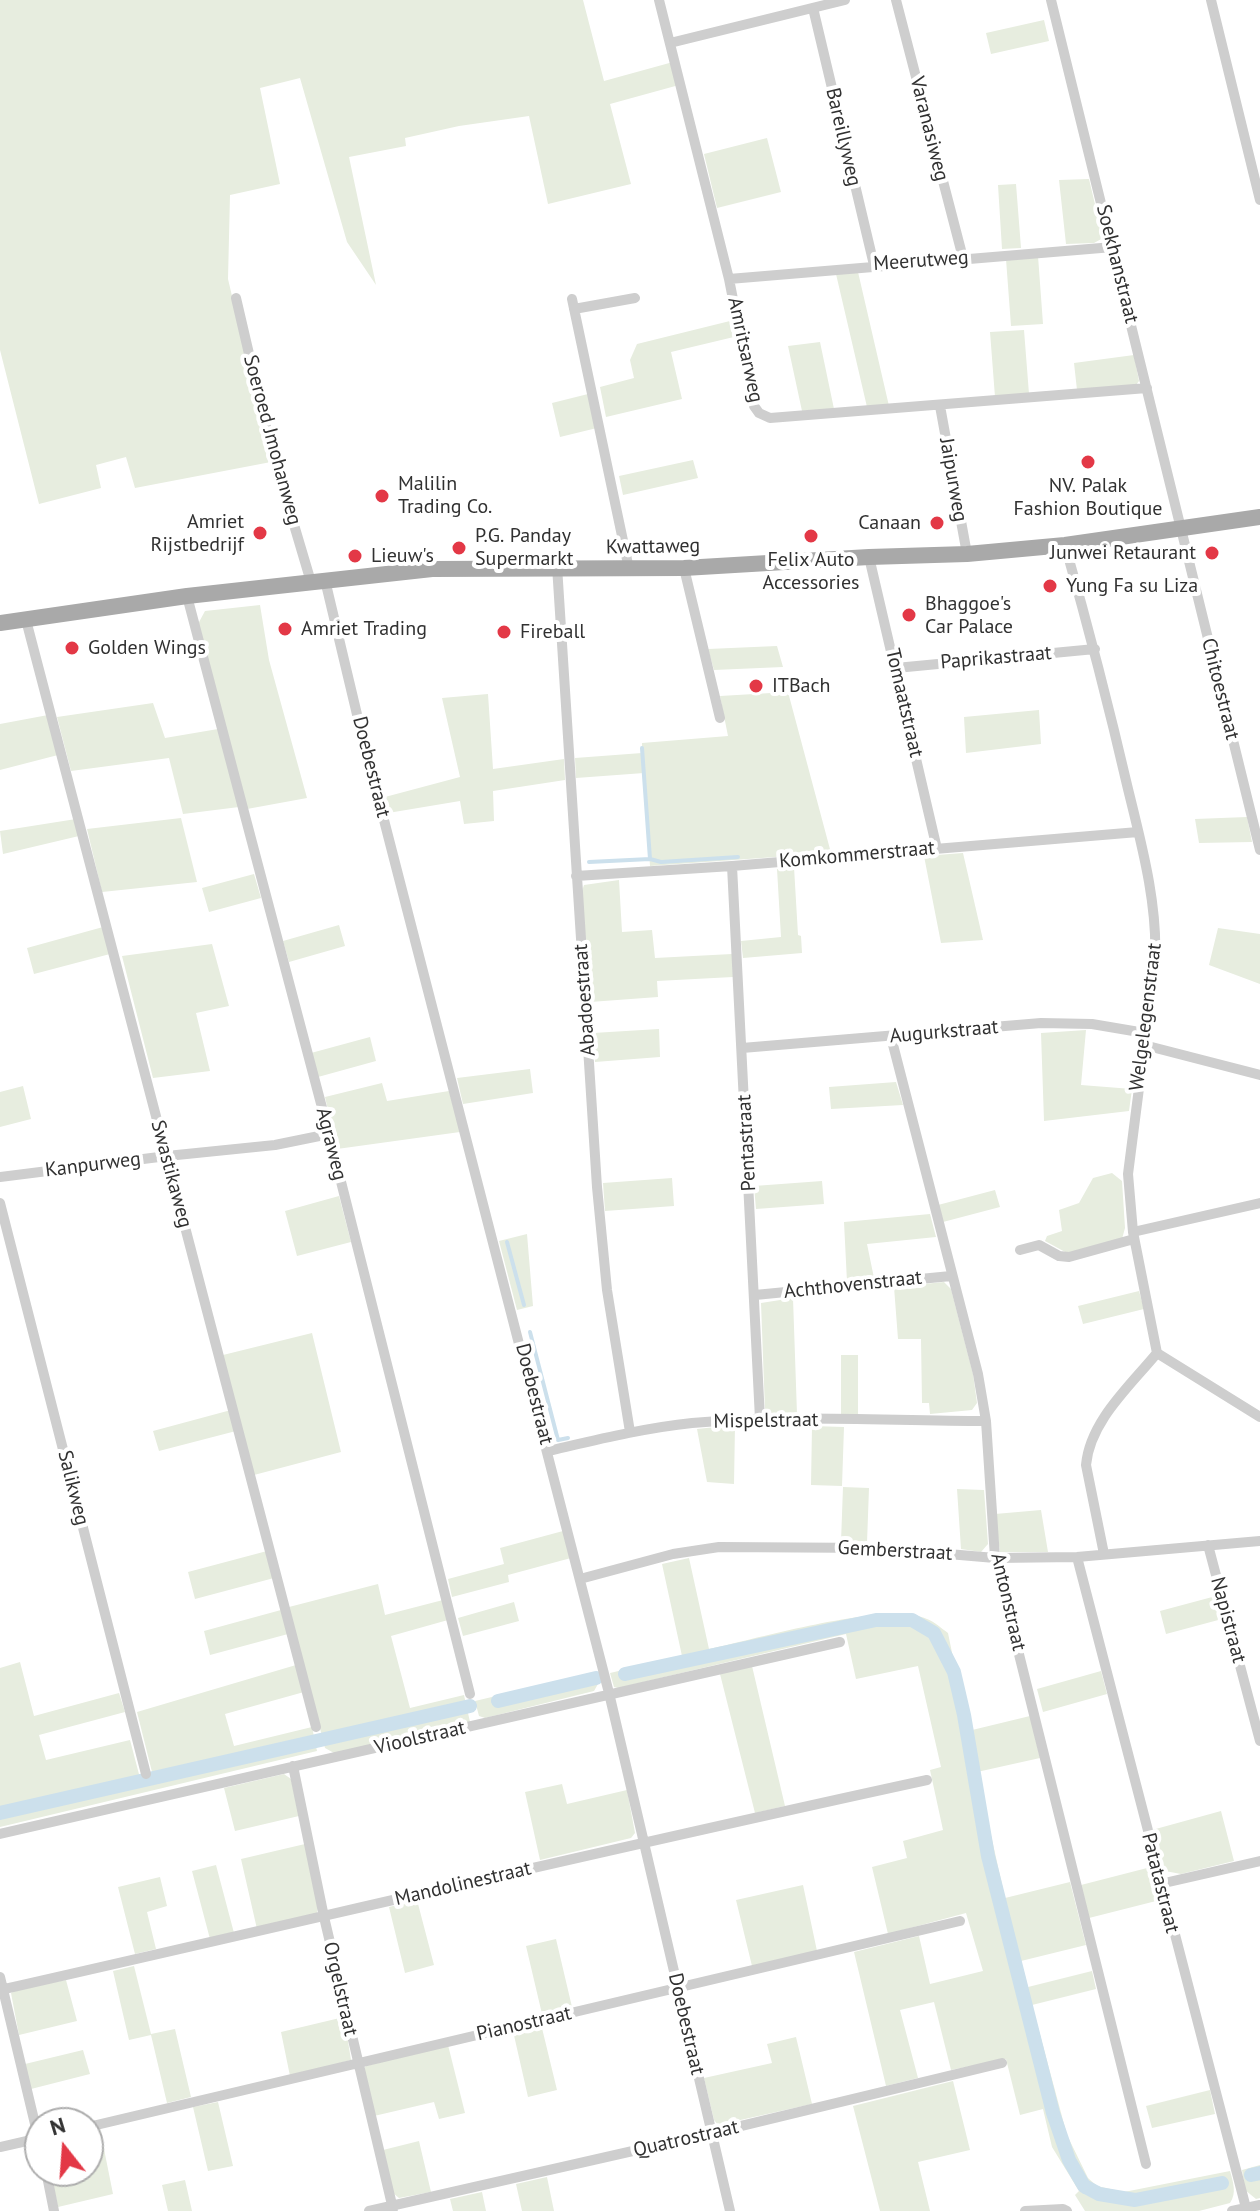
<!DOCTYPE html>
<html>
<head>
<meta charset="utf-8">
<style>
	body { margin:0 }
	#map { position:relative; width:1260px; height:2211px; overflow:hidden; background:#fff; font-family:"PT Sans",sans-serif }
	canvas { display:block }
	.north { position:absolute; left:24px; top:2107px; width:80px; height:80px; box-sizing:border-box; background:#fff; border:2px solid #adadad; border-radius:50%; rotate:343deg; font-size:22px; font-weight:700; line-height:32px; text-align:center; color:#313131 }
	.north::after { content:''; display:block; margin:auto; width:28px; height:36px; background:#e33846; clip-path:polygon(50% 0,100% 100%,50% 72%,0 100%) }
</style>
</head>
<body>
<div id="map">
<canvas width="1260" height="2211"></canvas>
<div class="north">N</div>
</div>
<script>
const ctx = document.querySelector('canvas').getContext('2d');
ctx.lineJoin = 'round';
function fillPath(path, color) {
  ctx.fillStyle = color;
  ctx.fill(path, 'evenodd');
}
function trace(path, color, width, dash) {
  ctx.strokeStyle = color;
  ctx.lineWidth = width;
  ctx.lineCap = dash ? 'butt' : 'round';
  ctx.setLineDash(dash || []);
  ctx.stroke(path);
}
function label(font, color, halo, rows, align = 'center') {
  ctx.font = font + ' "PT Sans",sans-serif';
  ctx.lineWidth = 8;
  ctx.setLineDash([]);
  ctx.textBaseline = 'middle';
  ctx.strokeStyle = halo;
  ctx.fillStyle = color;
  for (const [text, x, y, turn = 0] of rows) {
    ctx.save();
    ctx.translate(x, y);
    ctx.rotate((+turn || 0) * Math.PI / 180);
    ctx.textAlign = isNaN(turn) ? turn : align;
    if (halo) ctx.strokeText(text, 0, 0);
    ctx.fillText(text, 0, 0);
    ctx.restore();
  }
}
fillPath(new Path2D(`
	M0,0h583l21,81 69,-19 6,23 -69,19 21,80 -83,20 -19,-88 -70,10 -54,12 1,8 -57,11 27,128 -29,-43 -47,-164 -40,10 20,96 -50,11 -2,84 43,183 -136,26 -9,-31 -30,8 5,23 -62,16 -39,-154z
	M1044,20l5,21 -58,13 -5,-21z
	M767,138l14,54 -64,16 -13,-54z
	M1089,179l14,59 -9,5 -28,1 -7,-64z
	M1016,184l5,64 -19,1 -4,-64z
	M1038,256l5,68 -32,2 -5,-67z
	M858,272l31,134 -22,1 -31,-133z
	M734,320l4,16 -67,16 11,47 -76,18 -6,-30 34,-9 -4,-18 7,-16z
	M1024,330l5,64 -34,3 -5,-65z
	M820,342l14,67 -32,2 -14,-65z
	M1134,355l5,26 -3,4 -59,5 -3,-27z
	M592,393l9,34 -41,10 -8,-34z
	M693,460l5,18 -75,17 -4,-19z
	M260,605l9,55 38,138 -60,11 -49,-185 7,-13z
	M777,646l6,21 -69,3 -6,-21z
	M788,692l43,161 -181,13 -6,-93 -68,5 -1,-20 67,-5v-10l86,-7 -8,-40z
	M488,694l5,75 71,-10 1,21 -72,11 1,30 -30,3 -4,-23 -72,12 -3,-16 75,-20 -18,-79z
	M153,703l12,35 53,-9 21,78 -56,7 -14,-56 -98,13 -14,-54z
	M1039,710l2,34 -75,9 -2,-36z
	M48,715l10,40 -58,15v-46z
	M1247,817l5,25 -53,1 -4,-24z
	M181,818l16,64 -95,10 -15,-63z
	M76,819l3,17 -76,18 -3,-23z
	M963,853l20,87 -42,3 -17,-87z
	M794,867l4,68 3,1 1,17 -59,5 -2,-17 40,-4 -4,-68z
	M254,874l7,24 -52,14 -7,-24z
	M619,880l3,52 30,-2 3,28 77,-4 1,23 -76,4 1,16 -68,5 -8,-111 2,-6z
	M339,925l6,21 -56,16 -6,-21z
	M103,927l7,27 -76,20 -7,-26z
	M1218,928l42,6v50l-51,-19z
	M212,944l17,62 -33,7 14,58 -57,7 -31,-122z
	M659,1029l1,28 -65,5 -2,-29z
	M1086,1030l-5,55 51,4 -3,22 -85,10 -3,-88z
	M370,1037l6,24 -58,16 -7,-24z
	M530,1069l3,24 -70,11 -6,-26z
	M896,1082l7,23 -72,4 -2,-22z
	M382,1083l5,18 62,-10 11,41 -123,17 -12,-52z
	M23,1086l8,33 -31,8v-35z
	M1112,1173l10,8 3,47 -3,11 -55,14 -22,-12 2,-5 15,-5 -3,-21 20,-7 14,-25z
	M672,1178l2,28 -69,5 -2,-28z
	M822,1181l2,23 -68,5 -2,-23z
	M995,1190l5,17 -57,15 -5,-17z
	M339,1196l12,46 -54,14 -12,-45z
	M930,1214l6,23 -69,7 7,34 -27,4 -3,-60z
	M527,1234l6,72 -16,4 -18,-69z
	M944,1282l7,7 22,85 4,29 -5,7 -42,4 -1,-11h-7l-1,-64h-23l-4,-52z
	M1139,1291l5,18 -61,15 -5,-18z
	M793,1298l4,116 -27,1 -5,-5 -4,-107z
	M312,1333l29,119 -87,23 -31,-120z
	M841,1355h17v59h-17z
	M231,1410l5,21 -77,20 -6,-20z
	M735,1425l-1,59 -27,-2 -10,-53z
	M812,1426l32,1 -2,59 -31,-1z
	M843,1487l26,1 -2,55 -26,-1z
	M957,1489l27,1 4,54 -7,8 -20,-3z
	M1041,1510l7,42h-48l-5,-38z
	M563,1531l8,27 -63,17 1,7 -57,15 -4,-18 56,-15 -4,-16z
	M267,1551l7,27 -79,21 -7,-27z
	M689,1558l20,91c48,-10 176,-48 218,-30 8,3 14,9 21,14l20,98 62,-15 10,42 -63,14 28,126 65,-16 16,63 -65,16 7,26 64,-16 4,18 -64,16 35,130 21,43 9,8 27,6 106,-21c3,11 7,22 0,32l-31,8h-114l-10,-16 4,-4 -27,-44 -9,-38 -23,6 -14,-56 -55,11 -17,-68 -34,8 18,68 -32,8 -32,-134 65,-16 11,48 53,-13 -17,-58 -78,21 -16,-67 35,-9 -4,-17 40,-11 -13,-60 11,-3 -23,-101 -62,13 -10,-45 -228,54 -4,-1 -4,-14 72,-17 -20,-92z
	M378,1584l7,31 58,-15 5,20 -57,16 19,72 54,-13 6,27 -136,31 -9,-5 -36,-141z
	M1216,1596l6,23 -56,15 -6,-23z
	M514,1602l5,19 -56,15 -5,-18z
	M281,1610l7,24 -78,21 -6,-24z
	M20,1662l14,54 85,-23 6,19 -86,23 7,25 84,-20 10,38 13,-2 -16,-64 159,-47 8,27 -79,22 9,32 78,-19 5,24 -317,76v-159z
	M752,1666l33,140 -30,7 -35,-139z
	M1101,1671l6,23 -64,18 -6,-23z
	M597,1672l1,12 -4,7 -109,27 -6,-2 -4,-15z
	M284,1774l7,5 8,37 -64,15 -11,-43z
	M562,1784l5,20 60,-14 8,43 -4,5 -91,22 -15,-68z
	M1221,1811l13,50 -53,13 -16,-3 -13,-41z
	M305,1844l13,63 -1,6 -60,16 -16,-70z
	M216,1865l18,68 -24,6 -18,-68z
	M1151,1867l9,33 -71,18 -8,-33z
	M160,1877l7,29 -20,6 9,37 -21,5 -17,-67z
	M803,1885l14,66 -65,15 -16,-66z
	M417,1900l17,65 -29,8 -16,-66z
	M556,1939l16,68 -30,7 -16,-68z
	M134,1966l17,68 24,-5 16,68 -24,6 -16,-68 -22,5 -16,-69z
	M66,1980l11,41 -58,14 -8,-42 7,-4z
	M344,2017l7,43 -61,16 -9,-44z
	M541,2024l16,66 -29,7 -15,-66z
	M796,2037l16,67 -94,21 -4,-5 -10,-42 68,-15 -5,-19z
	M448,2045l17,68 -26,6 -5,-17 -60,14 -11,-47 3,-3z
	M83,2050l7,24 -59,15 -6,-25z
	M953,2081l17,69 -52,12 12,49h-50l-27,-105z
	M1210,2090l5,24 -63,14 -6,-22z
	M218,2102l15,64 -25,5 -15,-64z
	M100,2129l13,65 -55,13 -8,-36h38v-39z
	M419,2141l12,51 -32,6 -6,-5 -10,-43z
	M1260,2165v33l-4,1 -11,-9 -3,-20z
	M547,2177l7,34h-32l-6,-27z
	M185,2180l7,31h-24l-6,-26z
	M482,2192l4,19h-33l-3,-12z`), '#e7eddf');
trace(new Path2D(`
	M642,748l8,111
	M589,862l61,-3 11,3 77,-5
	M507,1242l17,63
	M530,1332l28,108 10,-2
	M1084,2192v-6`), '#cce0ec', 4);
trace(new Path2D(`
	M625,1674l251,-54h36l22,13 20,39 10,43 24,141 65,257 16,47 15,26 15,8 36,6 87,-17
	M498,1701l98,-23
	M0,1813l470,-107
	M1251,2175l9,-2`), '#cce0ec', 14);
trace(new Path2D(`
	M659,0l70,279 25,127 5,7 11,5 377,-30
	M896,0l67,258
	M1051,0l209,850
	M1211,0l49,200
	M813,8l61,257
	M670,43l175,-43
	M729,279l384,-32
	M236,298l34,146 41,138
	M572,299l57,270
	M574,309l61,-11
	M940,406l27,148
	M1065,545c23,81 44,162 63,244 14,57 30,116 27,174l-27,211 5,58 24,121 103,64
	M869,557l68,292
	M557,566l40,621 10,103 23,142
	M684,568l36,150
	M325,580l35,147 249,966 121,518
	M187,596l142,538 141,560
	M26,620l290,1107
	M896,668l199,-19
	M732,866l28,553
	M576,876l156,-10 406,-34
	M891,1037l87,337 8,47 9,137 151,606
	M1144,1045l116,30
	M742,1048l299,-25 51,1 53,9
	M0,1177l167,-21 108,-11 54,-11
	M0,1203l146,571
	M1133,1232l127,-29
	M1020,1250l19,-5 20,11 10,1 65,-18
	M755,1295l196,-19
	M548,1451c48,-11 96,-23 144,-28 98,-9 197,-2 294,-2
	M1208,1545l52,196
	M1104,1554l-18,-89c4,-44 44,-79 71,-112
	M1077,1557l169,651
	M580,1579l93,-25 46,-7 159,1 117,10 82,-1 183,-16
	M293,1766l31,151 69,292
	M0,1834c280,-64 560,-130 840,-192
	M1160,1884l100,-23
	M0,1977l40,168
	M0,1990c309,-70 617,-143 927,-210
	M88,2127l872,-206
	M0,2147l40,-9
	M46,2171l8,40
	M369,2211l343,-78 290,-70
	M1025,2211l38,-2 4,2
	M1232,2211l28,-6`), '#cecece', 10);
trace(new Path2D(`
	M0,623l187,-27 245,-27 252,-1 185,-11 98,-3 98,-9 195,-28`), '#a9a9a9', 16);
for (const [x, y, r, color] of [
	[1088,462,8,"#e33846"],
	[382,496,8,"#e33846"],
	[937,523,8,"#e33846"],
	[260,533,8,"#e33846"],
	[811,536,8,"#e33846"],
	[459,548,8,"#e33846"],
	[1212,553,8,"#e33846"],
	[355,556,8,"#e33846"],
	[1050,586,8,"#e33846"],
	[909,615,8,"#e33846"],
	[285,629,8,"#e33846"],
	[504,632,8,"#e33846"],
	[72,648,8,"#e33846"],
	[756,686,8,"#e33846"]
]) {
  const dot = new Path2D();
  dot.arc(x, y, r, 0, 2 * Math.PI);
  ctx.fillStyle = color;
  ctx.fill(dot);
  trace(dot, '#fff', 3);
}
label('20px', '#313131', '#fff', [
	["Varanasiweg",929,129,76],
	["Bareillyweg",843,137,77],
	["Meerutweg",921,261,-4],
	["Soekhanstraat",1117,264,76],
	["Amritsarweg",745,350,78],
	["Soeroed Jmohanweg",272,440,75],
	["Jaipurweg",953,480,80],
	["Kwattaweg",653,547,-1],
	["Paprikastraat",996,658,-5],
	["Chitoestraat",1220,689,76],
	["Tomaatstraat",904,703,77],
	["Doebestraat",371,767,76],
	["Komkommerstraat",857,855,-5],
	["Abadoestraat",585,1000,-94],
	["Welgelegenstraat",1146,1017,-83],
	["Augurkstraat",944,1032,-5],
	["Pentastraat",747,1143,-93],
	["Agraweg",331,1144,76],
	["Kanpurweg",93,1165,-7],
	["Swastikaweg",171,1174,75],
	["Achthovenstraat",853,1285,-6],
	["Doebestraat",534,1394,76],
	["Mispelstraat",766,1421,-1],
	["Salikweg",73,1488,76],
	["Gemberstraat",895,1551,3],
	["Antonstraat",1008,1602,77],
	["Napistraat",1228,1620,75],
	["Vioolstraat",420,1738,-13],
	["Patatastraat",1160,1883,76],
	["Mandolinestraat",463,1884,-13],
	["Orgelstraat",340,1989,77],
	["Pianostraat",524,2024,-13],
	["Doebestraat",686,2024,77],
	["Quatrostraat",686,2139,-13]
]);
label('20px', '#313131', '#fff', [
	["Malilin",398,484],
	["Trading Co.",398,507],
	["NV. Palak",1088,486,"center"],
	["Fashion Boutique",1088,509,"center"],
	["Amriet",244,522,"right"],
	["Rijstbedrijf",244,545,"right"],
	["Canaan",921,523,"right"],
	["P.G. Panday",475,536],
	["Supermarkt",475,559],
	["Junwei Retaurant",1196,553,"right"],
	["Lieuw's",371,556],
	["Felix Auto",811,560,"center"],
	["Accessories",811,583,"center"],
	["Yung Fa su Liza",1066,586],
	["Bhaggoe's",925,604],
	["Car Palace",925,627],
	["Amriet Trading",301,629],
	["Fireball",520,632],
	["Golden Wings",88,648],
	["ITBach",772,686]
], 'left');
</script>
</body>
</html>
